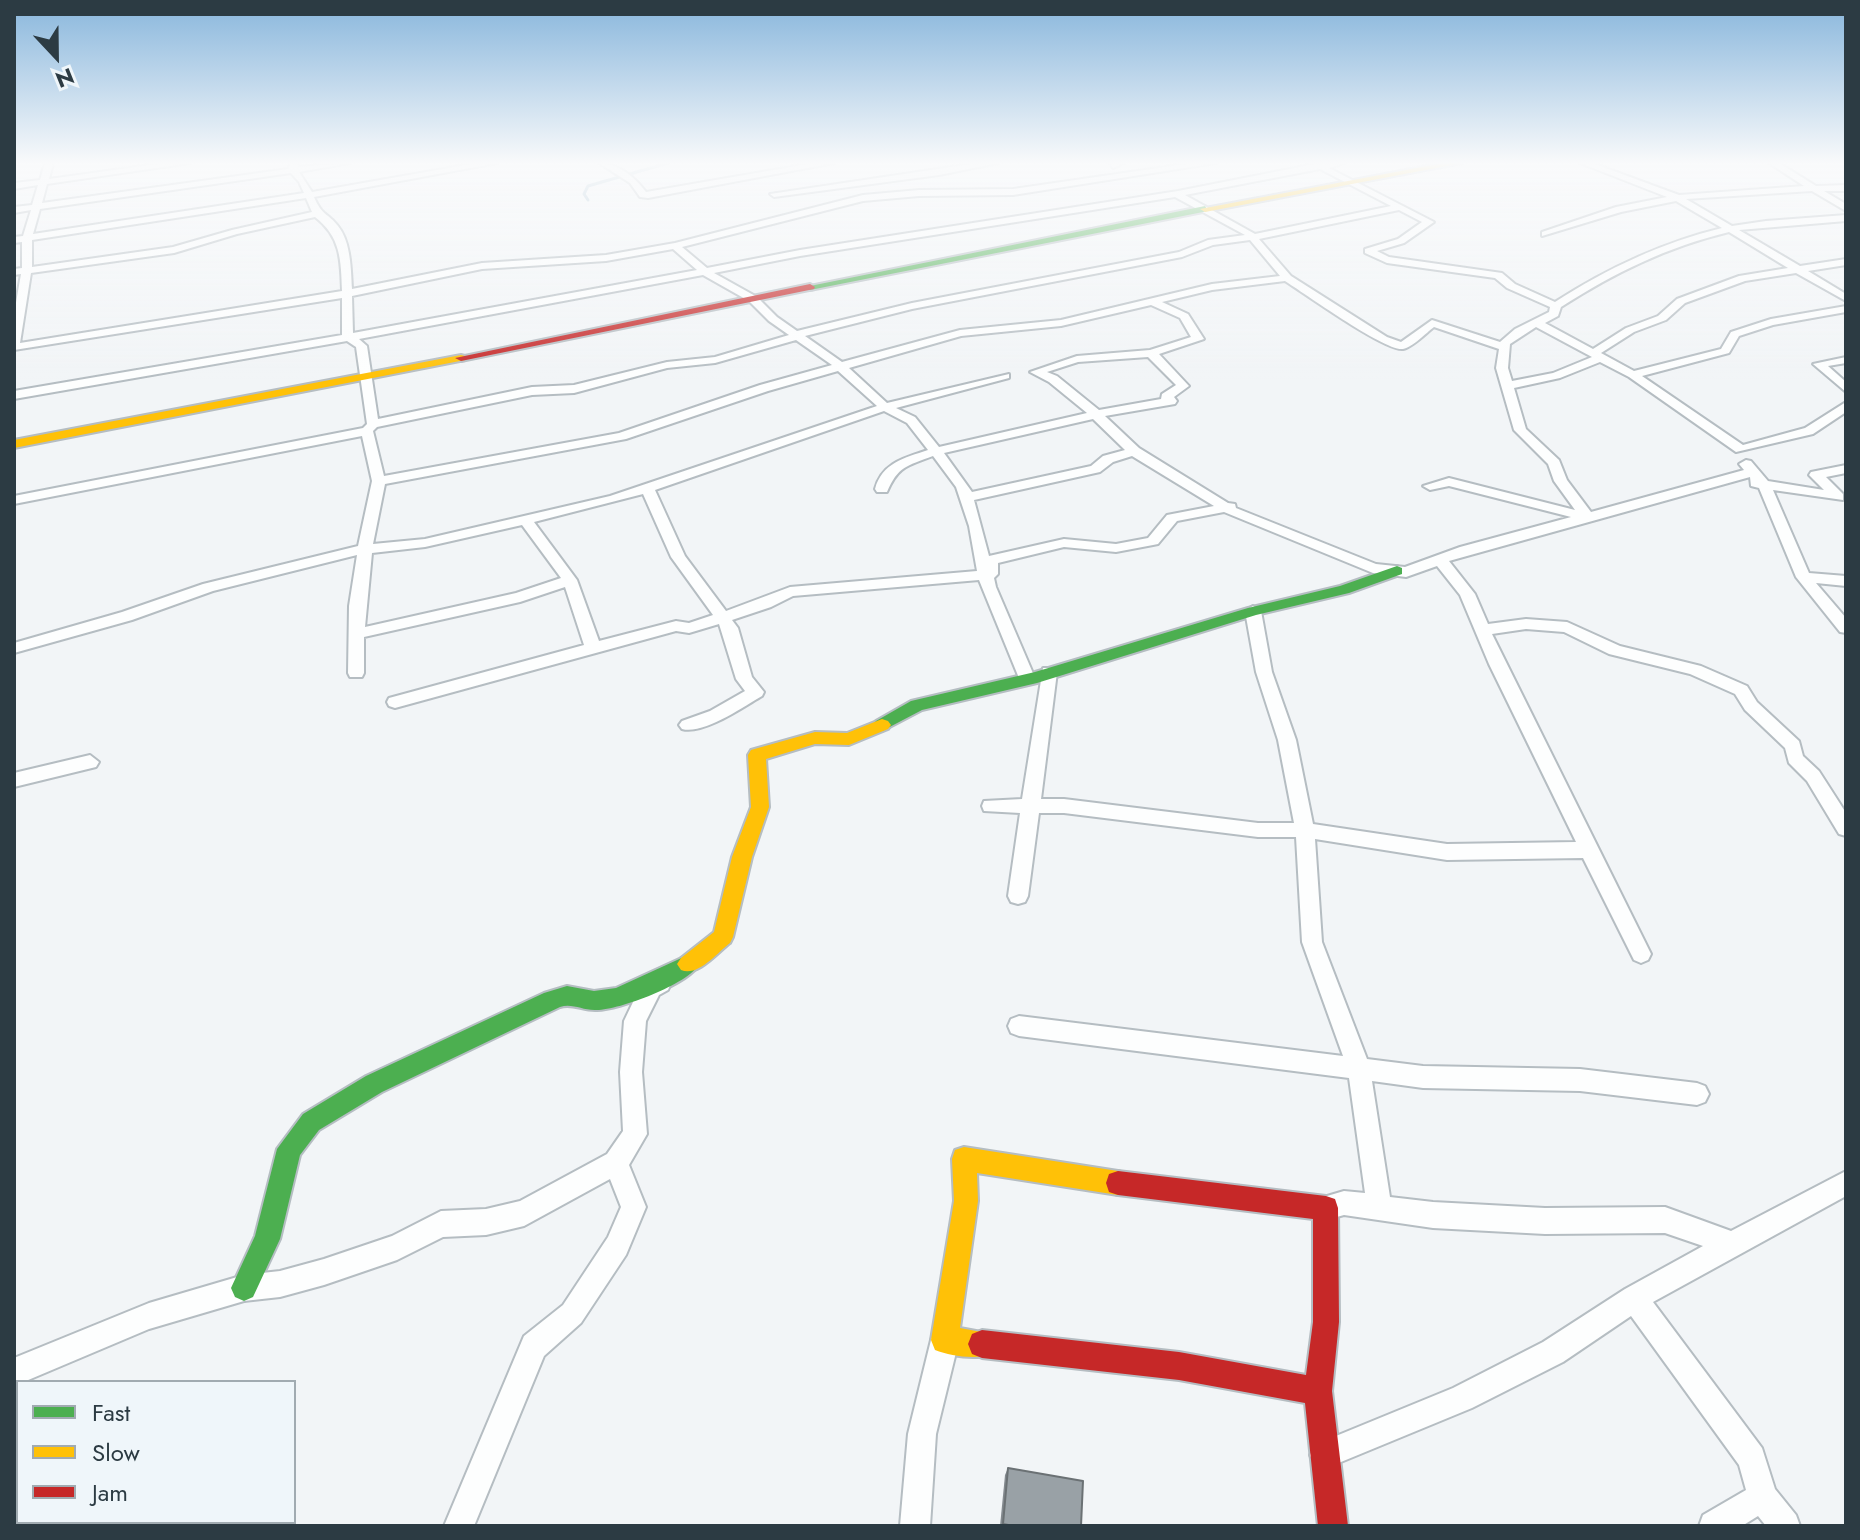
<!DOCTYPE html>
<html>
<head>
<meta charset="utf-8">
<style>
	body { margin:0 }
	#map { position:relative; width:1860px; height:1540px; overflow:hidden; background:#f2f5f7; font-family:Jost,sans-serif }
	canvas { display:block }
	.frame { position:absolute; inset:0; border:16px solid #2c3b43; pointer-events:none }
	.legend { position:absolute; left:16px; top:1380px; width:280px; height:144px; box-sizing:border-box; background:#eff6fa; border:2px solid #a1abb1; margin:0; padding:10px 14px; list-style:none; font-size:24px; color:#2c3b43 }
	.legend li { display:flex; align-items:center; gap:16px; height:40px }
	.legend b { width:40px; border:2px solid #a1abb1 }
	.north { position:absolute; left:16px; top:16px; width:80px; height:80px; -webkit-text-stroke:6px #eff6fa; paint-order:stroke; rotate:158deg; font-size:22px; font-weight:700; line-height:32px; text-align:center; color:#2c3b43 }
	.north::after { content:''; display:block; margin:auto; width:28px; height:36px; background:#2c3b43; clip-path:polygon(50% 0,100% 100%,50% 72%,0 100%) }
</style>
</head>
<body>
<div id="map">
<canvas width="1860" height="1540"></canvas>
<div class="frame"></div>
<ul class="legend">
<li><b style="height:10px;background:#4caf50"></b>Fast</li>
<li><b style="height:10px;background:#ffc107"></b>Slow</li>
<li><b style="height:10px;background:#c62828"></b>Jam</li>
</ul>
<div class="north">N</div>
</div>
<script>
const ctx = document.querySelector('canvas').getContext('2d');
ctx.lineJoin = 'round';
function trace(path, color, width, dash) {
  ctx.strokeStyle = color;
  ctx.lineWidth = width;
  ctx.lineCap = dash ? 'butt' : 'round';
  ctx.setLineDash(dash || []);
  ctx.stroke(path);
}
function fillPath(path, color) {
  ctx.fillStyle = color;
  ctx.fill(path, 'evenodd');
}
trace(new Path2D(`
	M588,200l-4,-6 4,-8 80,-23`), '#98b8ca', 3);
const street = new Path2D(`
	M45,163h8l-4,16 116,-16h25l-143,21 -5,19 246,-34 3,-6h8l-2,4 53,-4 -51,9 13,20 165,-29h20l-183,34c8,19 14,16 24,29 13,16 13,44 14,63l130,-26 124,-8 69,-12 188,-48 56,-5 94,-1 180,-26h23l-203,32 -94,1 -56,5 -181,46 25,21 93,-18 378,-59 142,-28h24l-15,5 105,54 -30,21 -27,8 12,6 113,16 13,11 40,18c53,-34 106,-59 167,-74l-46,-27 -55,11 -79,24v-4l74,-25 51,-10 -87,-34h12l87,32 125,-9 -35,-23h10l37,23 30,-1v6h-22l22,13v7l-34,-20 -126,8 46,27 34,-5 80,-6v6l-107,9 61,36 46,-7v6l-38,6 38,23v7l-50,-28 -51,8 -60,22 -19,17 -32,12 -33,21 33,18 87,-22 10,-17 40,-13 75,-13v6l-73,13 -34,11 -10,17 -87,23 101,69 62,-17 41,-26v10l-33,22 -77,18 -107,-75 -29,-15 -40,16 -46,10 12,41 33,31 8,20 24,32 153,-42 -5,-6 7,-4 5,1 17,20 56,9 -15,-15 2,-3 35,-7v8l-20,4 17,17v6l-70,-10 36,83 37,3v10l-30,-3 30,35v15l-6,-1 -44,-55 -37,-89 -8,-2 -1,-9 -301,84 26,33 13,30 38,-5 41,3 53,24 81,20 46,20 10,16 42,39 4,15 16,15 27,42v23l-7,-2 -32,-53 -18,-18 -4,-15 -40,-38 -10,-16 -45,-20 -81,-20 -45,-22 -38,-3 -34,5 159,320 -3,6 -7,3 -7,-3 -51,-102 -136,2 -132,-21 7,103 45,117 56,7 157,3 117,14 8,3 4,8 -4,8 -8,3 -117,-14 -157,-3 -51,-7 18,116 43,5 112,6 120,-1 66,24 115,-60v25l-193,106 109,146 13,41 21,26 4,11h-34l-8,-10 -16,10h-43l4,-11 43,-25 -7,-25 -108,-149 -68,46 -91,46 -148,61 -10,-4 -4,-10 4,-10 139,-57 90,-46 82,-53 78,-43 -38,-13 -120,1 -112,-6 -89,-13 -18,5 -9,-3 -3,-9 3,-9 27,-8 21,2 -16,-115 -330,-42 -8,-3 -3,-7 3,-7 8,-3 324,40 -41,-114 -6,-105h-38l-194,-24h-25l-11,83 -3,6 -7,2 -7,-2 -3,-6 12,-83 -36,-2 -2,-5 2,-5 38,-2 21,-131h12l2,4 -16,127h23l194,24h36l-16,-83 -22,-68 -11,-61 8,-5 8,5 11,61 24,68 17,84 134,20 129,-2 -87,-178 -29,-69 -23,-29 -31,11 -33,-4 -149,-61 -47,9 -19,23 -5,1 -37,7 -52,-5 -66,16v11l-4,4 2,9 39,91 -8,6 -8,-6 -40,-98 -186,16 -22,11 -39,13 6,8 14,49 12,15 -2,4c-19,11 -59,39 -80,33l-3,-4 3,-4 28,-10 35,-20 -9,-12 -17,-55 -30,9 -13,-2 -281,77 -6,-2 -2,-4 2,-4 195,-53 -19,-58 -45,15 -156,35v36l-2,4h-12l-2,-4 1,-67 8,-51 -144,36 -81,29 -118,33v-10l108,-31 81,-28 155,-38 14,-65 -10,-45 -348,68v-8l349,-68 4,-4 -11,-77 -9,-6 -333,58v-8l328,-56v-37l-328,52v-36l7,-40 -7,1v-6l8,-1v-26l-8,1v-6l9,-1 8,-26 -17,3v-6l18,-2 6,-20 -24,4v-6l26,-3zM1320,169l71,37 -136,28 -70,-39zM291,173l8,9 5,11 -271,41 7,-25zM1175,197l70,38 -37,5 -29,12 -267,51 -115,28 -20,-14 -20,-20 -43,-24 86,-17zM306,198l6,14 -80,18 -59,17 -141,20v-27zM1399,210l23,12 -24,17 -33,10v4l22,10 108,15 12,10 43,19 -1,5 -34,17 -15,13 -68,-22 -31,22 -14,-5 -96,-61 -32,-37zM315,217c26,20 26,43 27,74l-322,52 11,-70 143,-20 63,-19zM1729,232l59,36 -49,8 -62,23 -19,17 -32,12 -33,21 -48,-26 13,-7 3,-9c53,-34 106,-60 168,-75zM1250,240l30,36 -68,8 -151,36 -101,10 -118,32 -37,-26 107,-27 270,-52 31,-12zM673,249l24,21 -344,63 -1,-37 130,-27 124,-8zM703,275l46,26 20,20 20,14 -74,22 -48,5 -93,23 -42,2 -154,32 -11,-73 -8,-7zM1285,281c19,12 101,71 118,68 10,-2 23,-16 31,-22l65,22 -3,19 18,62 34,34 6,17 21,29 -126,-32 -26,8 7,4 19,-4 122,31 -111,30 -55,20 -29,-3 -140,-56 -1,-4 -7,-1 -89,-55 -34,-32 70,-12 2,-3 -3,-4 15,-11 -30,-32 45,-15 -16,-25 -26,-12 50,-12zM1151,305l29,13 11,19 -41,13 -73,6 -47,16 19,10 38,31 -148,34 -24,-30 -19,-9 113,-30v-4l-122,29 -38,-35 112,-32 100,-10zM1536,327l56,30 -39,16 -41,8 -4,-13 2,-24zM796,340l36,25 -72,20 -141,48 -235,43 -11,-45 4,-4 155,-32 42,-2 93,-25 48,-5zM1148,357l28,28 -14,9 -1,5 -62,11 -42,-34 -10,-4 31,-10zM838,371l39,35 -267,90 -185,43 -52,5 12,-60 241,-45 142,-48zM884,411l23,12 21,27c-24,8 -46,13 -53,39l2,3h10c11,-26 20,-26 46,-36l23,31 13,39 8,45 -187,16 -64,24 -41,-55 -30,-66zM1093,419l32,31 -22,6 -12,10 -119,26 -28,-39zM1132,456l82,50 -47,9 -19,23 -32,6 -52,-5 -75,17 -15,-56 126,-28 13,-10zM643,494l28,63 42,58 -24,8 -13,-2 -77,20 -22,-61 -43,-58zM522,525l39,53 -45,15 -151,34 7,-74 53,-6z
	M599,163c19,0 36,14 47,29l168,-29h20l-186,35 -8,-1 -10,-14z
	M978,163h20l-59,12 -165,22 -4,-3z
	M1110,163h14l-11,5z
	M1846,357v6l-18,3 18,16v10l-33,-28z
	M90,755l9,7 -3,5 -82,20v-14z
	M660,974l8,2 3,7 -3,7 -9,5 -13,26 -4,51 5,62 -18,31 17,42 -20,48 -45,68 -37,33 -70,170h-30l80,-190 39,-31 45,-68 13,-30 -11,-28 -86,47 -38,9 -43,2 -46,23 -73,25 -44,12 -36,4 -95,28 -135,57v-28l135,-55 95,-28 36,-4 44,-12 68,-23 49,-25 45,-2 34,-8 87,-47 16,-23 -3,-59 4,-51 19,-40z
	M945,1326l10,4 4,10 -23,94 -6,92h-30l8,-92 23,-94 4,-10z`);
const fast = new Path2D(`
	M1205,206l3,5 -398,79 -5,-3z
	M1397,566l5,2v6l-53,19 -93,22 -219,68 -115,27 -40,21 -9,-6 3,-4 35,-20 124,-29 213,-64 92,-22z
	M688,955l7,3 4,6c-10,20 -80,46 -102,46 -14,1 -24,-7 -37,-3l-178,85 -63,38 -19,25 -20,84 -27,58 -9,4 -9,-4 -4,-9 24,-52 22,-87 26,-35 63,-38 178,-83 23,-7 27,5 22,-3z`);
const slow = new Path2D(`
	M1443,163h19l-257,49 -5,-3z
	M461,355l4,1v4l-451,88v-8z
	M882,719l6,2 3,4 -3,4 -39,16 -34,-1 -49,15 3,48 -17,50 -19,80 -3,6c-13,10 -32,34 -49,27l-4,-6 4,-6 33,-26 18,-75 19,-50 -3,-52 3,-5 64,-18 32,1z
	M964,1147l154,24 9,3 3,9 -3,9 -9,3 -141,-22 1,28 -18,127 32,6 4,10 -4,10c-17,6 -41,2 -57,-4l-4,-10 23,-139 -2,-42 3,-9z`);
const jam = new Path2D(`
	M810,284l5,3 -1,2 -353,72 -6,-3z
	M1118,1171l208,25 9,3 3,9 1,114 -7,69 16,135h-30l-13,-123 -126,-23 -197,-22 -10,-4 -4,-10 4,-10 10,-4 197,22 127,23 7,-53v-103l-195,-24 -9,-3 -3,-9 3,-9z`);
trace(street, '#b5bdc2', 4);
trace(fast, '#b5bdc2', 4);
trace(slow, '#b5bdc2', 4);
trace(jam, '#b5bdc2', 4);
fillPath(street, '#fdfefe');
fillPath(fast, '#4caf50');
fillPath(slow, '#ffc107');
fillPath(jam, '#c62828');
fillPath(new Path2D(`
	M1008,1468l73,58h-81l5,-51z`), '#848a8f');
const building = new Path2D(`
	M1008,1468l75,13 -2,45h-67l-11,-2z`);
fillPath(building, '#99a1a6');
trace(building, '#6b7174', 2);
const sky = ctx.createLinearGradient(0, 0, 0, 379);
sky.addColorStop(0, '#88b6dc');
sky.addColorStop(0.43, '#f9fafb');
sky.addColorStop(1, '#f9fafb00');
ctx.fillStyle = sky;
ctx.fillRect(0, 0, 1860, 379);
</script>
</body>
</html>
